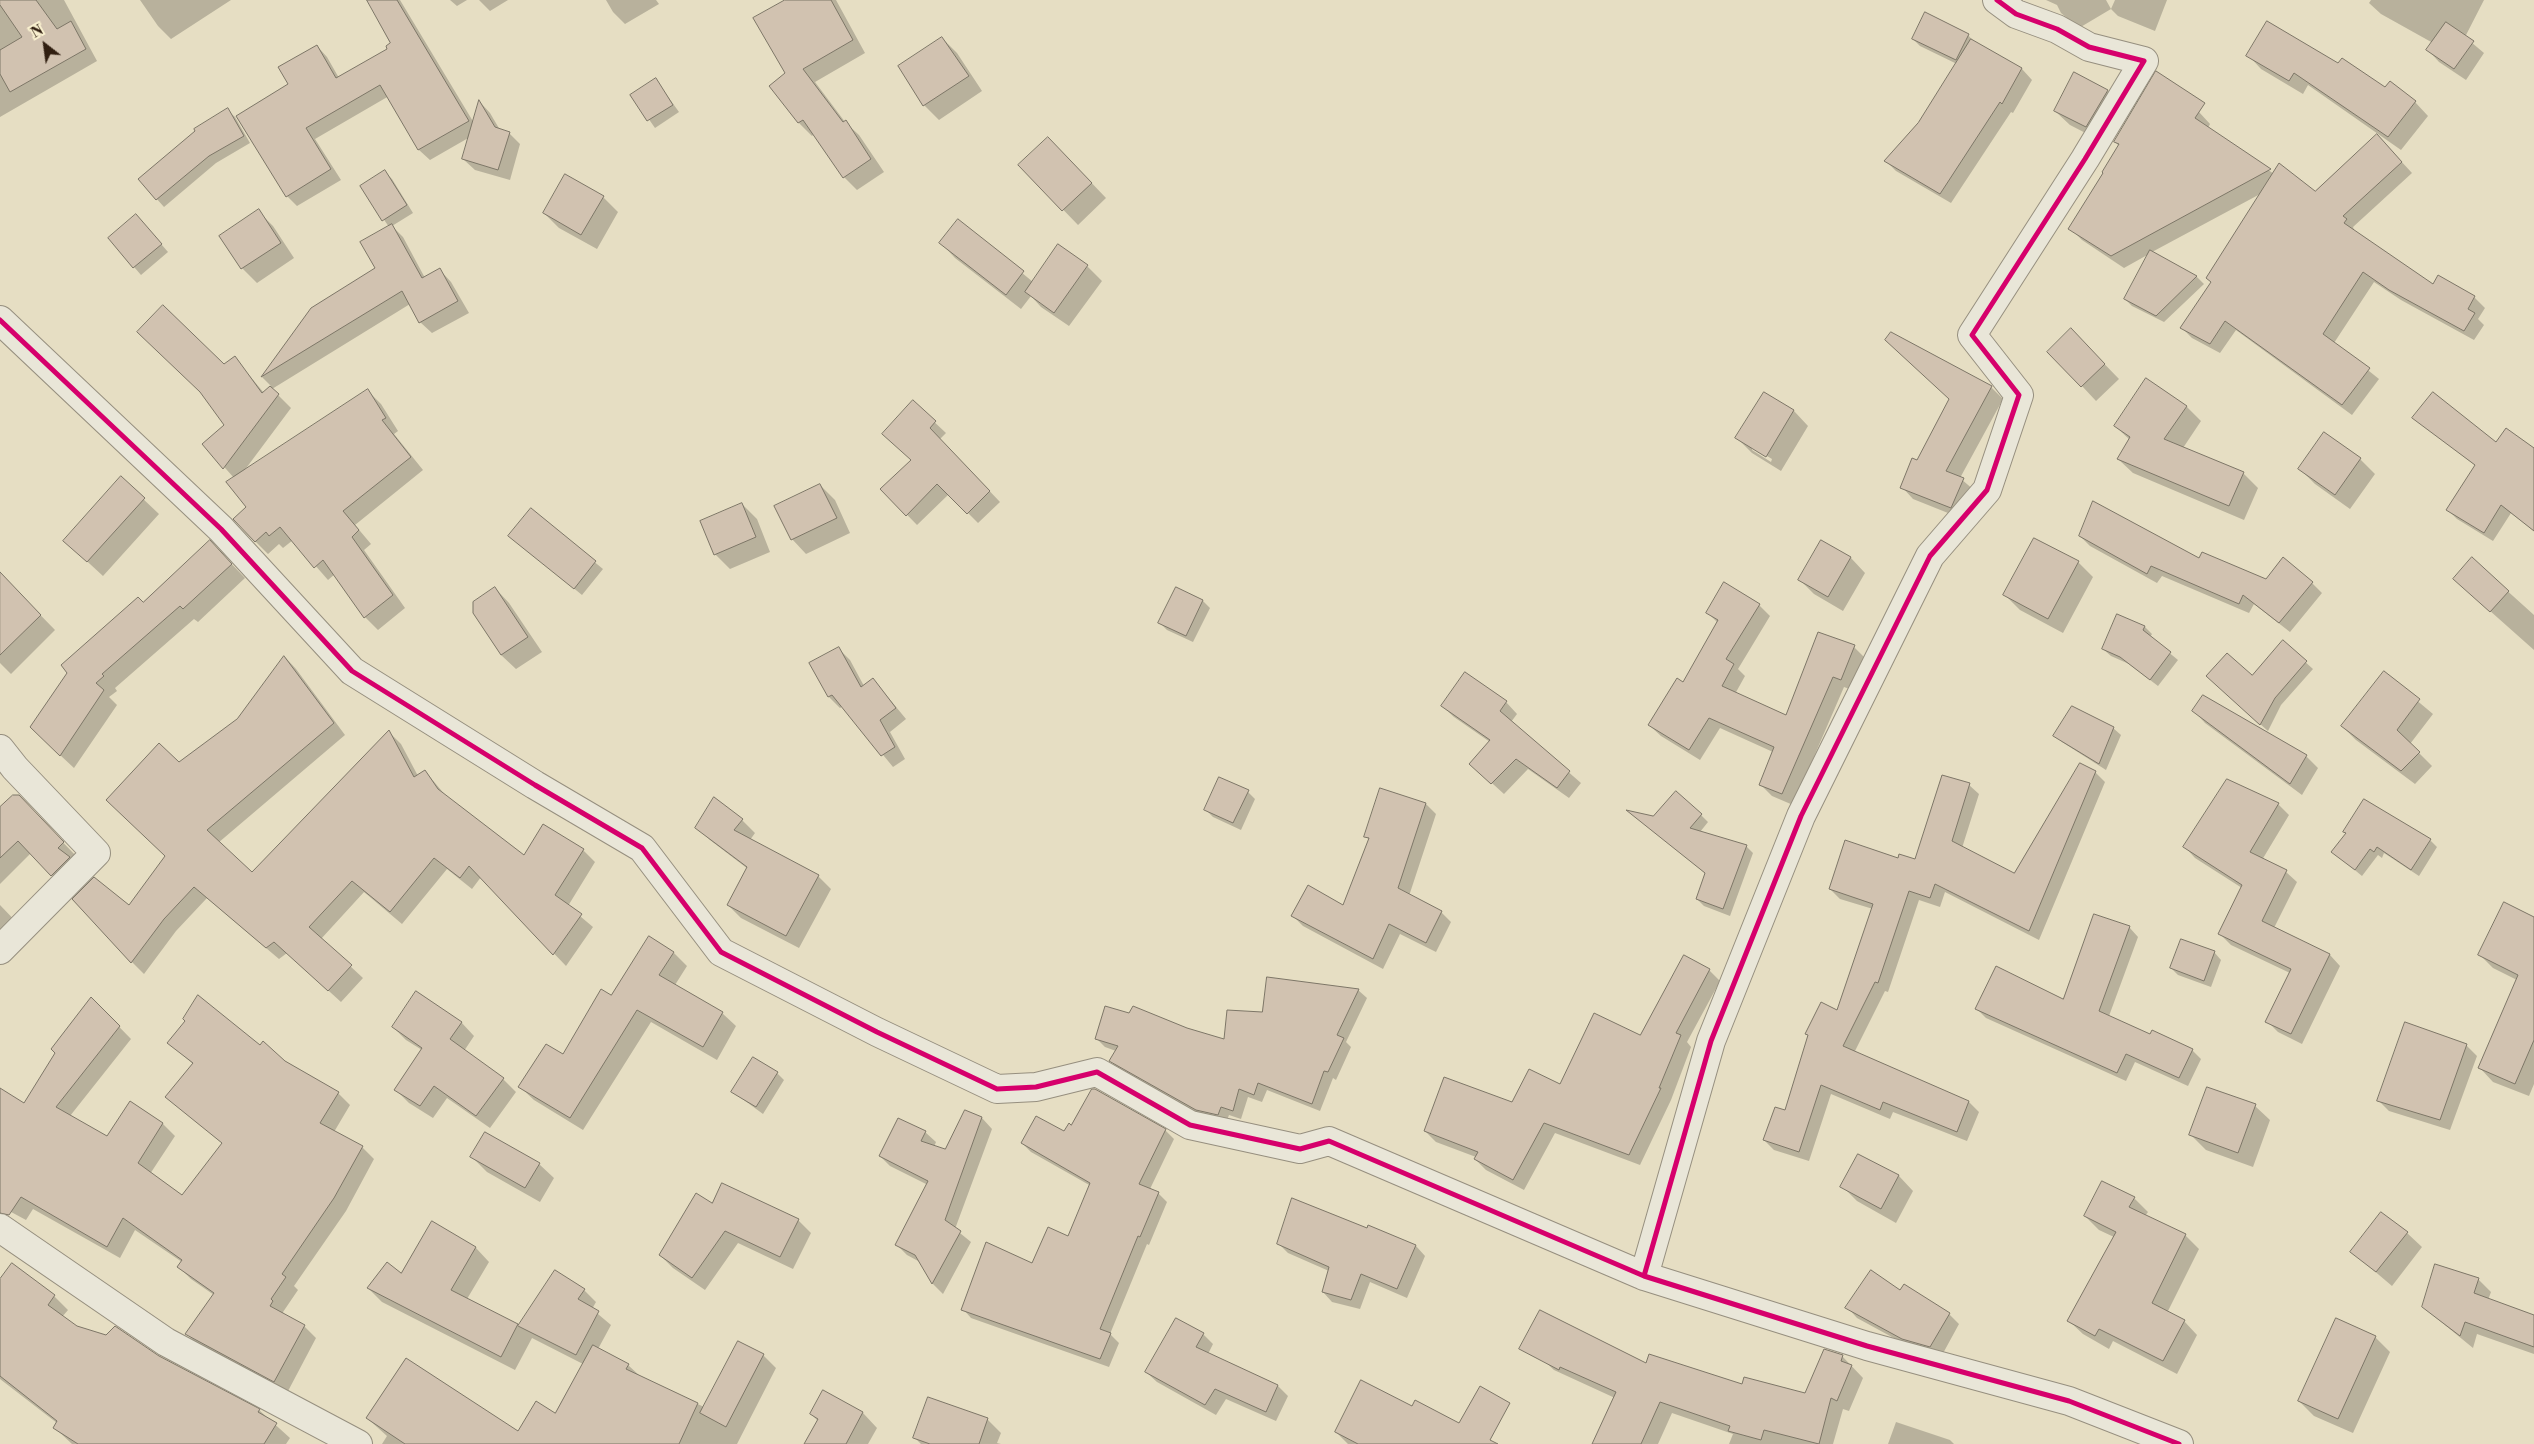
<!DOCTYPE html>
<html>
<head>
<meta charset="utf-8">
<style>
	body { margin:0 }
	#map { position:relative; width:2534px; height:1444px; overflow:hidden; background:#e6dec3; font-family:"Libre Bodoni",serif }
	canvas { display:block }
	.north { position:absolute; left:20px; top:20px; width:50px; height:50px; -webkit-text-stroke:4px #f8efce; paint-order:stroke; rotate:330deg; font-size:14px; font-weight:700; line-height:20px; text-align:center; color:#311f11 }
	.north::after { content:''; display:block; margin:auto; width:18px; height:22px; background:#311f11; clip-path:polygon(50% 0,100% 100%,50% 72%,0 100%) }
</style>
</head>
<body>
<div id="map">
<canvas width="2534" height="1444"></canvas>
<div class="north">N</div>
</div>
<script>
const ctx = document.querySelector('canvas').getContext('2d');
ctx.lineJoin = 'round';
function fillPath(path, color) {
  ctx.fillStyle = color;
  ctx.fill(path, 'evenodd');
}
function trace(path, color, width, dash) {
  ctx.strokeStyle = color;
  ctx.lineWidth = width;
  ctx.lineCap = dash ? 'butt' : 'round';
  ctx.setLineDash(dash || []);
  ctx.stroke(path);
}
fillPath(new Path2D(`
	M0,0h64l33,61 -97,56z
	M140,0h91l-60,39 -13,-13z
	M368,0h32l74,123 6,-21 10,11 10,17 9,3 11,11 -10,36 -35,-10 -12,-11 7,-22 -40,23 -11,-10 -30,-54 -74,43 26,41 -44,26 -10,-10 3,-111 27,-39 10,11 12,21 50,-29 3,-5z
	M450,0h17l-10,6z
	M479,0h29l-18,11z
	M606,0h50l3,4 -34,20 -12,-12z
	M787,0h49l29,53 -50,29 30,40 14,13 25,37 -27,18 -13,-13 -30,-43 -2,2 -13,-13 -28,-37 16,-12z
	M2046,0h60l5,9 4,-9h52l-12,31 -37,-15 -7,-7 -32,19 -18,-15 -4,-8z
	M2371,0h113l-19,37 19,16 -18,27 -27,-18 -11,-12 5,-7 -52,-29 -12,-11z
	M1968,35l7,8 47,26 10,11 -19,33 -2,-1 -60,91 -55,-32 -10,-10 33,-37 38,-60 -37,-18 -7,-7z
	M942,38l15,15 25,38 -43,29 -15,-15z
	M2248,55l90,10 77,37 13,14 -27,34 -93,-65 -5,9 -42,-25z
	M2074,74l33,17 15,15 -21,35 -31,-16 -15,-14z
	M656,80l23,32 -24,16 -23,-33z
	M227,110l8,7 15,26 -34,20 -52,44 -25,-28 58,-48z
	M2199,112l11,12 -2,4 66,46 41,19 72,-47 25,27 -59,54 2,5 78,54 5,-9 37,21 10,10 -7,11 6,6 -10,15 -73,-40 -27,-18 -40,61 45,36 -27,36 -116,-85 -16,23 -28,-15 -10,-10 31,-45 49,-90 -110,59 45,25 7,7 -40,38 -32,-16 -7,-7 24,-45 -25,14 -42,-28 -12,-12 49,-82 -4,-4z
	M1063,153l43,45 -28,27 -58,-60z
	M385,172l7,7 21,34 -21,13 11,11 22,41 15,-8 11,12 18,31 -37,20 -12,-11 -10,-18 -138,85 19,19 -47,63 124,-80 13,13 17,27 -4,3 29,36 -68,55 16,19 -7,6 41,58 -27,22 -13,-13 -30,-43 -7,6 -35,-40 -10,8 -4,-4 -11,10 -13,-13 -8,-34 -13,-29 -30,-34 22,-19 -2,-60 10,-8 30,36 7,-7 -9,-9 50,-68 65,-41 12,-41 -27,-40z
	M603,197l15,15 -21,37 -38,-21 -15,-15z
	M258,211l15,15 21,32 -37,25 -15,-15z
	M958,220l75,62 54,-16 15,15 -33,45 -28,-19 -10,-11 -10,13 -66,-51 -14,-15z
	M143,223l25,29 -27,23 -32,-37z
	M2086,345l33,34 -23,22 -14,-15z
	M2146,380l41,27 14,14 -18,27 60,25 15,15 -14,32 -111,-47 -15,-14 12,-19 -15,-14z
	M1991,387l12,12 -43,79 15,13 -12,28 -50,-20 -11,-12 16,-25z
	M1764,393l30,18 14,15 -27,45 -29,-18 -15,-15zM1752,447l20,12 -1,3 -19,-12z
	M913,402l33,31 -6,6 60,63 -22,21 -29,-29 -32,31 -35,-36 30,-29z
	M2414,418l82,25 38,7v81l-23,-18 -18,28 -36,-22 -9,-9 28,-44z
	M2324,434l36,25 15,15 -25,35 -35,-25 -15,-15z
	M121,478l38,36 -56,62 -38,-35z
	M820,485l15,15 15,33 -44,21 -14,-15z
	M742,504l15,15 13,33 -40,17 -15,-15z
	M531,510l72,59 -21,26 -72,-59z
	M2080,536l120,24 66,21 46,2 10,10 -32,39 -36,-28 -5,9 -87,-37 -5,7 -67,-37z
	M1822,542l29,16 14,15 -22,38 -29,-17 -14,-14z
	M224,556l21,22 -47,44 -4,-3 -79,69 2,3 -8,6 8,8 -43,63 -29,-27 23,-68 75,-69z
	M2472,559l62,56v35l-72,-64z
	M2078,562l15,15 -30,56 -43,-23 -15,-15z
	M14,588l41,42 -44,44 -11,-11v-62z
	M495,588l14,15 33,49 -26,17 -15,-14z
	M1177,588l26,13 7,7 -17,34 -26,-12 -7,-7z
	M1759,605l11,11 -32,53 7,7 -10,18 52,23 67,-70 11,11 -13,32 -8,-3 -51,118 -21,-9 -11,-11 12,-33 -53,-24 -20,32 -39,-24 -12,-11 35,-41 34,-61 -11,-11z
	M2118,615l27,12 7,7 -2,3 28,23 -20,26 -29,-22 -18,-8 -8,-7z
	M2283,642l30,27 -32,36 -13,26 -54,-48 38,-6z
	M839,649l11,11 14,26 9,-7 33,40 -16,13 15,27 -12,8 -50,-61 -3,2 -11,-11 -18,-33z
	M285,657l11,12 49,66 -127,108 34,31 137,-142 12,12 17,32 7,-5 21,25 78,60 59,-6 12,12 -27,44 25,21 -27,39 -85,-89 -9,12 -25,-20 -45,55 -38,-32 -43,47 42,39 -22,24 -54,-49 -8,6 -72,-61 -31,33 -32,43 -12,-12 -3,-56 38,-50 12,-93 59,-43z
	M2384,673l49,41 -23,30 22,22 -17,18 -59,-44 -14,-14z
	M1506,702l11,12 -6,8 70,61 -12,15 -41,-29 -24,25 -21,-19 7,-33 -36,-25 -12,-11z
	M2194,711l112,45 12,12 -16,27 -97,-72z
	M2113,728l8,7 -15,35 -44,-28 -7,-7z
	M2095,772l10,10 -66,158 -94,-48 -5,15 -21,-7 -31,92 -3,-1 -31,62 115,49 10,10 -12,29 -74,-29 -3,7 -59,-25 -22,67 -35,-11 -10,-10 22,-28 51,-100 36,-103 -33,-10 -10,-10 69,-30 17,2 53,-76 10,9 -17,54 53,27z
	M1381,789l45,15 10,10 -27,82 32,16 10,10 -15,30 -36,-18 -17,35 -80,-43 -11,-11 52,-8 25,-67 -3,-4z
	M1248,792l7,7 -14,31 -28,-13 -7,-7z
	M2278,804l11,11 -27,45 24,12 11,10 -23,46 56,27 10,11 -38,78 -24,-12 -11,-11 23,-48 -59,-28 -11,-11 22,-46 -47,-30 -10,-11z
	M0,808l32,2 44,46 -11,33 -34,-36 -31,31z
	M1631,811l23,7 47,-3 7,7 -8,10 46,14 7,7 -23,63 -26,-10 -7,-7 9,-25z
	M742,820l13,13 -5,7 68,36 13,13 -32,59 -58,-30 -13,-13 20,-36 -38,-29 -13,-13z
	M2430,840l7,7 -18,29 -35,-23 -2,5 -4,-3 -16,21 -29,-24z
	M0,905l22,23 -22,26z
	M2534,919v165l-5,12 -36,-14 -13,-14 37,-88 -24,-12 -14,-14z
	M2129,927l9,10 -29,79 42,19 41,15 9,9 -13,27 -53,-24 -9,19 -140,-63 -9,-9 87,-8z
	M2214,952l7,8 -10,27 -33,-12 -7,-7z
	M674,953l13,13 -12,19 47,28 14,13 -19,34 -66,-38 -68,108 -49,-30 -14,-13 43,-31 48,-59z
	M1709,970l11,11 -33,61 4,5 -20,53 -31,65 -85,-32 -31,57 -38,-20 -11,-11 1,-2 -40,-15 -11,-11 88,-27 47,-18 80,-49z
	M1358,990l9,8 -21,44 5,5 -15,33 -3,-2 -13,33 -53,-21 -5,12 -14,-5 -7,22 -12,-4 -3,8 -21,-5 -86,-49 -9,-8 6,-10 -11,-4 -9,-9 91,-9 38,12 38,-28z
	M92,999l39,40 -61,77 38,22 22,-35 33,21 12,12 -25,38 32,23 41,-53 -56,-47 26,-33 -24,-21 91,3 78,47 12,12 -16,27 28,15 12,12 -28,52 -52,75 4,4 -15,22 1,3 20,11 12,12 -29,55 -88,-47 -12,-12 27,-39 -23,-16 -12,-12 3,-5 -47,-32 -15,28 -87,-49 -7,11 -26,-14v-116l24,15z
	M461,1022l13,14 -10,15 39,28 13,13 -26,36 -43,-30 -14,20 -24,-15 -13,-13 26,-40 -16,-10 -13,-13z
	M2406,1024l61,22 10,10 -27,74 -61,-19 -11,-11z
	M777,1073l7,7 -21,34 -30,-22z
	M2255,1106l15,14 -17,47 -47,-17 -15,-15z
	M966,1111l16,7 10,11 -37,100 16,13 -28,52 -10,-10 -13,-22 -13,-7 -10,-10 31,-60 -38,-19 -10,-10 45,-24 11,10 -2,5 11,4z
	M1165,1130l9,9 -24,50 8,4 9,9 -18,43 -2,-1 -37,90 9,9 -10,24 -138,-49 -8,-9 70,-45 35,-27 23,-51 -60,-34 -9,-9 43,-10z
	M1859,1155l40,21 14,15 -17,32 -39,-22 -15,-15z
	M472,1157l67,7 15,14 -14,24 -53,-30z
	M2103,1182l31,16 14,14 -3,4 40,19 14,14 -32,64 17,8 13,14 -20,39 -64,-33 -4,8 -26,-15 -14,-13 45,-84 -15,-7 -14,-14z
	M712,1204l86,16 13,13 -18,36 -55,-26 -33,47 -32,-22 -13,-13z
	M432,1222l44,26 13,14 -22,37 52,28 36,-55 29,18 12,12 -4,7 19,16 -13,24 30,16 13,12 63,30 59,-52 13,13 -39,76h-206l24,-29 28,-51 -51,-26 -17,32 -133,-68 -14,-14 33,-13z
	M1369,1226l47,20 9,10 -18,42 -37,-16 -10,27 -28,-7 -9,-10 6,-21 -41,-18 -9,-9 88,-14z
	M2407,1233l15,14 -30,39 -40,-34z
	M2478,1279l13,13 -3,8 46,16v38l-57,-20 -4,14 -50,-41z
	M0,1281l54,15 14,14 -6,7 15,11 81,29 101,53 31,28 -4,6h-214l-17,-16 2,-5 -57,-44z
	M1901,1292l48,22 10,10 -18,33 -27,-8 -57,-31 -10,-11z
	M1203,1334l10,10 -5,10 70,32 10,10 -12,25 -50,-22 -10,16 -59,-33 -11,-10z
	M2375,1337l15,15 -37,81 -39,-17 -15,-15z
	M1842,1356l21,22 -14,33 -6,-2 -10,35h-104l4,-10 -61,-21 -14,31h-65l22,-46 -61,-28 -12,-11 105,5 96,22 63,9z
	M929,1399l59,21 13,13 -4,10 4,1h-80l-7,-7z
	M863,1413l14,15 -9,16h-62l12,-23 -7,-7z
	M367,1418l154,26h-139l5,-8z
	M1896,1422l54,18 4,4h-66z
	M1336,1432l124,12h-112z`), '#0003');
const building = new Path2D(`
	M0,0h36l21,29 14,-8 15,28 -76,43 -10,-18v-24l22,-13 -22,-32z
	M367,0h30l72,121 -51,29 -38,-65 -74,43 25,41 -45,28 -50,-81 52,-32 -10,-17 39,-22 19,33 51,-29 -1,-3 4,-3z
	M785,0h46l22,40 -50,29 40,53 3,-2 25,39 -28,19 -40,-58 -5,3 -29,-37 16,-13 -32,-55z
	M1925,12l44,22 -13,26 -44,-21z
	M2267,21l71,42 4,-5 43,29 5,-6 26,20 -28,36 -94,-64 -5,8 -43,-25z
	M2446,22l28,19 -20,28 -28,-19z
	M942,37l27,39 -46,30 -25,-40z
	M1971,39l51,29 -20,36 -2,-2 -60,92 -56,-33 34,-38z
	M2156,71l49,32 -10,15 76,51 -160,87 -43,-27 35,-56 -1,-1 17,-28 -5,-2z
	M2074,72l34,18 -22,37 -32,-16z
	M656,78l17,27 -26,16 -17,-26z
	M479,100l16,27 15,5 -12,38 -36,-11z
	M228,108l16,28 -35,20 -53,44 -18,-21 57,-48 -1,-2z
	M2377,134l25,28 -59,54 4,3 -3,4 89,61 5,-9 37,21 -7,13 7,4 -11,18 -75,-41 -26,-18 -40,62 47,34 -28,37 -117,-84 -15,23 -30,-16 31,-46 -5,-4 73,-115 36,28z
	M1048,137l44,46 -30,28 -44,-46z
	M385,170l22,35 -25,16 -22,-35z
	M565,174l39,22 -23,39 -38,-22z
	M259,209l22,34 -40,26 -22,-33z
	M136,214l26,30 -29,24 -25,-30z
	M958,219l66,52 -18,24 -67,-52z
	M392,224l30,54 18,-10 18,33 -39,22 -17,-32 -141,86 50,-69 64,-40 -15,-26z
	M1058,244l30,21 -34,48 -29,-21z
	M2150,250l47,26 -41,40 -32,-17z
	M163,305l61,59 11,-8 27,37 8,-7 9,8 -56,75 -21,-25 22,-19 -24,-33 -63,-60z
	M2071,328l34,36 -24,23 -34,-35z
	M1891,332l101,54 -46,85 18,7 -13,30 -51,-20 12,-30 5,2 32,-61 -64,-59z
	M2146,378l41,28 -23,33 80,33 -15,34 -112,-47 13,-22 -16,-11z
	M368,389l18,29 -4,2 29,37 -68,54 16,19 -7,7 41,58 -29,23 -41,-58 -9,8 -34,-41 -11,9 -3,-4 -11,10 -22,-23 13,-12 -20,-25z
	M1764,392l30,18 -28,47 -31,-19z
	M2433,392l63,50 10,-14 28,20v83l-33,-26 -17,28 -38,-23 29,-45 -63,-47z
	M913,400l23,21 -6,7 60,63 -23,23 -30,-30 -31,32 -26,-27 31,-29 -29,-26z
	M2324,432l37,26 -26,37 -37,-26z
	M121,476l24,22 -58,64 -24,-21z
	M820,484l17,34 -46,22 -17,-34z
	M2093,501l106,57 3,-6 64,27 17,-22 30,25 -34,41 -36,-28 -4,9 -88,-38 -4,8 -68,-38z
	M742,503l14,34 -42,18 -14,-34z
	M531,508l65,53 -22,28 -66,-53z
	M2034,538l45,23 -31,58 -45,-24z
	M210,540l22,24 -49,45 -3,-3 -78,68 2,2 -8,7 8,7 -44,66 -30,-29 37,-54 -6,-8 77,-68 5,5z
	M1821,540l30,17 -23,40 -30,-17z
	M2472,557l37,34 -19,21 -37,-33z
	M0,572l41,43 -41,40z
	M1724,582l36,22 -34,55 8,5 -12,22 64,29 32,-83 37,13 -14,35 -8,-3 -51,117 -23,-9 15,-38 -65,-29 -20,32 -41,-25 29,-47 6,4 35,-62 -12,-7z
	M495,587l33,50 -27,18 -28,-42v-11z
	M1176,587l27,13 -17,36 -28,-13z
	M2117,614l28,12 -2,4 28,22 -21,28 -30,-23 -18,-8z
	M2283,640l24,21 -32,37 -15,27 -54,-49 21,-23 25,22z
	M839,647l22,40 12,-9 23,30 -16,12 15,27 -14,9 -49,-61 -4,2 -19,-34z
	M284,656l50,67 -127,107 45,42 137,-142 25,47 11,-7 13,19 86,66 19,-31 41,25 -29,46 27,19 -29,41 -84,-89 -9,12 -26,-20 -44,54 -38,-31 -43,46 43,38 -24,26 -54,-49 -8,6 -72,-61 -30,32 -33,44 -59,-64 22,-22 35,28 36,-49 -59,-56 53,-57 20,19 58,-43z
	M2384,671l36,28 -23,31 23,22 -19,19 -60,-45z
	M1465,672l42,29 -7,10 70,60 -13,17 -41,-29 -25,25 -22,-20 21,-24 -49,-34z
	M2203,695l104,60 -17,29 -98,-73z
	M2072,706l42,21 -15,37 -46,-28z
	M2080,763l16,8 -67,160 -94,-47 -5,14 -21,-7 -31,92 -3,-1 -32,64 126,55 -12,31 -74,-30 -3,8 -59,-25 -22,67 -36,-12 12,-33 10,3 23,-75 -3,-1 16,-32 16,8 36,-106 -44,-15 16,-49 53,18 1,-4 16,5 27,-84 28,8 -18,58 62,32z
	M1219,777l30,13 -16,33 -29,-13z
	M2227,779l52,24 -29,49 37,18 -25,51 68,33 -39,80 -26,-12 26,-53 -73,-35 24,-49 -59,-38z
	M1380,788l46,15 -28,85 44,23 -16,32 -37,-19 -16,35 -82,-43 17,-31 35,20 26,-67 -5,-1z
	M1676,791l26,23 -12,14 57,17 -24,64 -27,-10 9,-26 -79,-63 27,6z
	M13,795h6l45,47 -6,6 12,9 -19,19 -33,-35 -18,17v-51z
	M714,797l29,22 -9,11 85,45 -33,61 -59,-31 20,-38 -52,-39z
	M2364,799l67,40 -20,31 -34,-23 -3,5 -4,-3 -15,21 -24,-18 15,-19 -3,-1z
	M2504,902l30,15v123l-19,44 -37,-16 40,-93 -40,-20z
	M2094,914l36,12 -31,85 51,23 2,-4 41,19 -14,29 -53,-24 -9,19 -142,-64 21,-43 67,33z
	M649,936l25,16 -15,23 64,37 -20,35 -66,-37 -67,108 -52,-31 28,-43 17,10 38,-65 10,6z
	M2181,939l34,12 -11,30 -34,-13z
	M1684,955l26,14 -34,64 5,2 -22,53h2l-32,67 -85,-32 -31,57 -39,-21 4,-7 -54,-21 20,-54 68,25 17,-33 31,15 34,-71 46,22z
	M1267,977l92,12 -22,46 7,3 -16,34 -4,-1 -12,33 -54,-21 -4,12 -15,-6 -6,22 -12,-4 -3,8 -22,-5 -87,-49 9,-15 -23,-7 10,-33 24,7 4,-7 54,22 37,11 3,-29 35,2z
	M416,991l46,31 -12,17 54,39 -28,38 -42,-30 -14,20 -26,-16 28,-42 -30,-21z
	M198,995l62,50 3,-4 22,20 54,31 -19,31 43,23 -29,52 -52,76 4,3 -15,22 2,2 -3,5 35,19 -31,57 -89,-48 29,-41 -37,-26 5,-7 -59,-42 -16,29 -86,-50 -12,18 -9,-2v-125l24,15 31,-50 -4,-4 40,-52 29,29 -64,81 51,29 23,-35 33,22 -25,40 44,32 40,-52 -57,-46 28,-34 -26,-20 18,-22 -2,-2z
	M2405,1022l62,22 -27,76 -63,-19z
	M753,1057l25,15 -22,35 -25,-15z
	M2207,1087l49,17 -18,49 -49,-18z
	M1092,1089h3l71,40 -27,55 20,8 -19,45 -2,-1 -38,93 11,4 -11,26 -139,-49 25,-68 46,21 16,-36 20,9 22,-53 -69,-40 15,-27 28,15 5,-8 2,2z
	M965,1110l17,7 -37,103 16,11 -29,53 -17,-29 -20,-10 33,-64 -49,-25 19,-38 28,13 -5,10 24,8z
	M485,1132l55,31 -15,25 -55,-31z
	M1858,1154l41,21 -18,34 -41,-22z
	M2102,1181l33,16 -6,10 57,27 -34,69 33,17 -22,41 -64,-32 -4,7 -28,-15 49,-89 -32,-16z
	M722,1183l77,36 -19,38 -55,-26 -33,47 -33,-23 37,-62 16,10z
	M1292,1198l75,30 1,-3 48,20 -19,44 -36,-15 -10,26 -29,-8 7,-25 -52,-23z
	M2381,1212l27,20 -32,40 -26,-20z
	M432,1221l44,26 -25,43 67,34 -17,33 -134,-69 20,-26 14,11z
	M12,1263l43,32 -7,10 29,21 29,9 9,-9 44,30 101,53 -2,3 19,11 -13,21h-186l-25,-16 4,-7 -57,-45v-97z
	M2435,1264l44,14 -5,15 60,22v32l-69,-25 -5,14 -38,-29z
	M555,1270l30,19 -7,10 21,12 -23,44 -58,-29z
	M1871,1270l29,20 4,-6 46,29 -20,34 -28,-8 -57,-31z
	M1540,1310l106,53 3,-9 93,30 2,-7 61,16 19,-44 19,6 -2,6 11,4 -15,36 -6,-3 -12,46 -55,-14 -3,10 -33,-9 2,-5 -70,-24 -19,42h-49l24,-52 -56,-25 -1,3 -40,-21z
	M1176,1318l28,15 -8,14 82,38 -12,27 -51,-23 -10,16 -60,-33z
	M2336,1318l40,18 -38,83 -40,-18z
	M738,1341l26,13 -38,73 -26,-14z
	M593,1345l36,19 -3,5 72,34 -19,41h-274l-39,-26 40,-60 112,73 18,-30 19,12z
	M1361,1380l51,26 3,-6 44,23 21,-37 30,17 -20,37 8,4h-140l-23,-12z
	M823,1390l40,22 -17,32h-42l14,-25 -8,-5z
	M928,1397l60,21 -9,26h-49l-17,-6z`);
fillPath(building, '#d1c2b0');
trace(building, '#7d7667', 1);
const minor = new Path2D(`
	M0,320l221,209 131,142 183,114 107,63 79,104 156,80 120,57 39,-2 61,-15 93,53 110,24 29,-8 315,135 223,70 202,55 110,43
	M0,749l15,19 81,85 -96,97
	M0,1228l166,114 192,102
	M1644,1276l67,-235 90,-225 129,-260 57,-66 32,-95 -47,-60 113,-176 59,-98 -55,-14 -32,-18 -41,-15 -19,-14`);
trace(minor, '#968f7f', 30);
trace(minor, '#e9e6d8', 28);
trace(new Path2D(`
	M0,320l221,209 131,142 183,114 107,63 79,104 156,80 120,57 39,-2 61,-15 93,53 110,24 29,-8 315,135 223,70 202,55 110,43
	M1644,1276l67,-235 90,-225 129,-260 57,-66 32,-95 -47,-60 113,-176 59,-98 -55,-14 -32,-18 -41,-15 -19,-14`), '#d6006c', 5);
</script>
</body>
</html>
